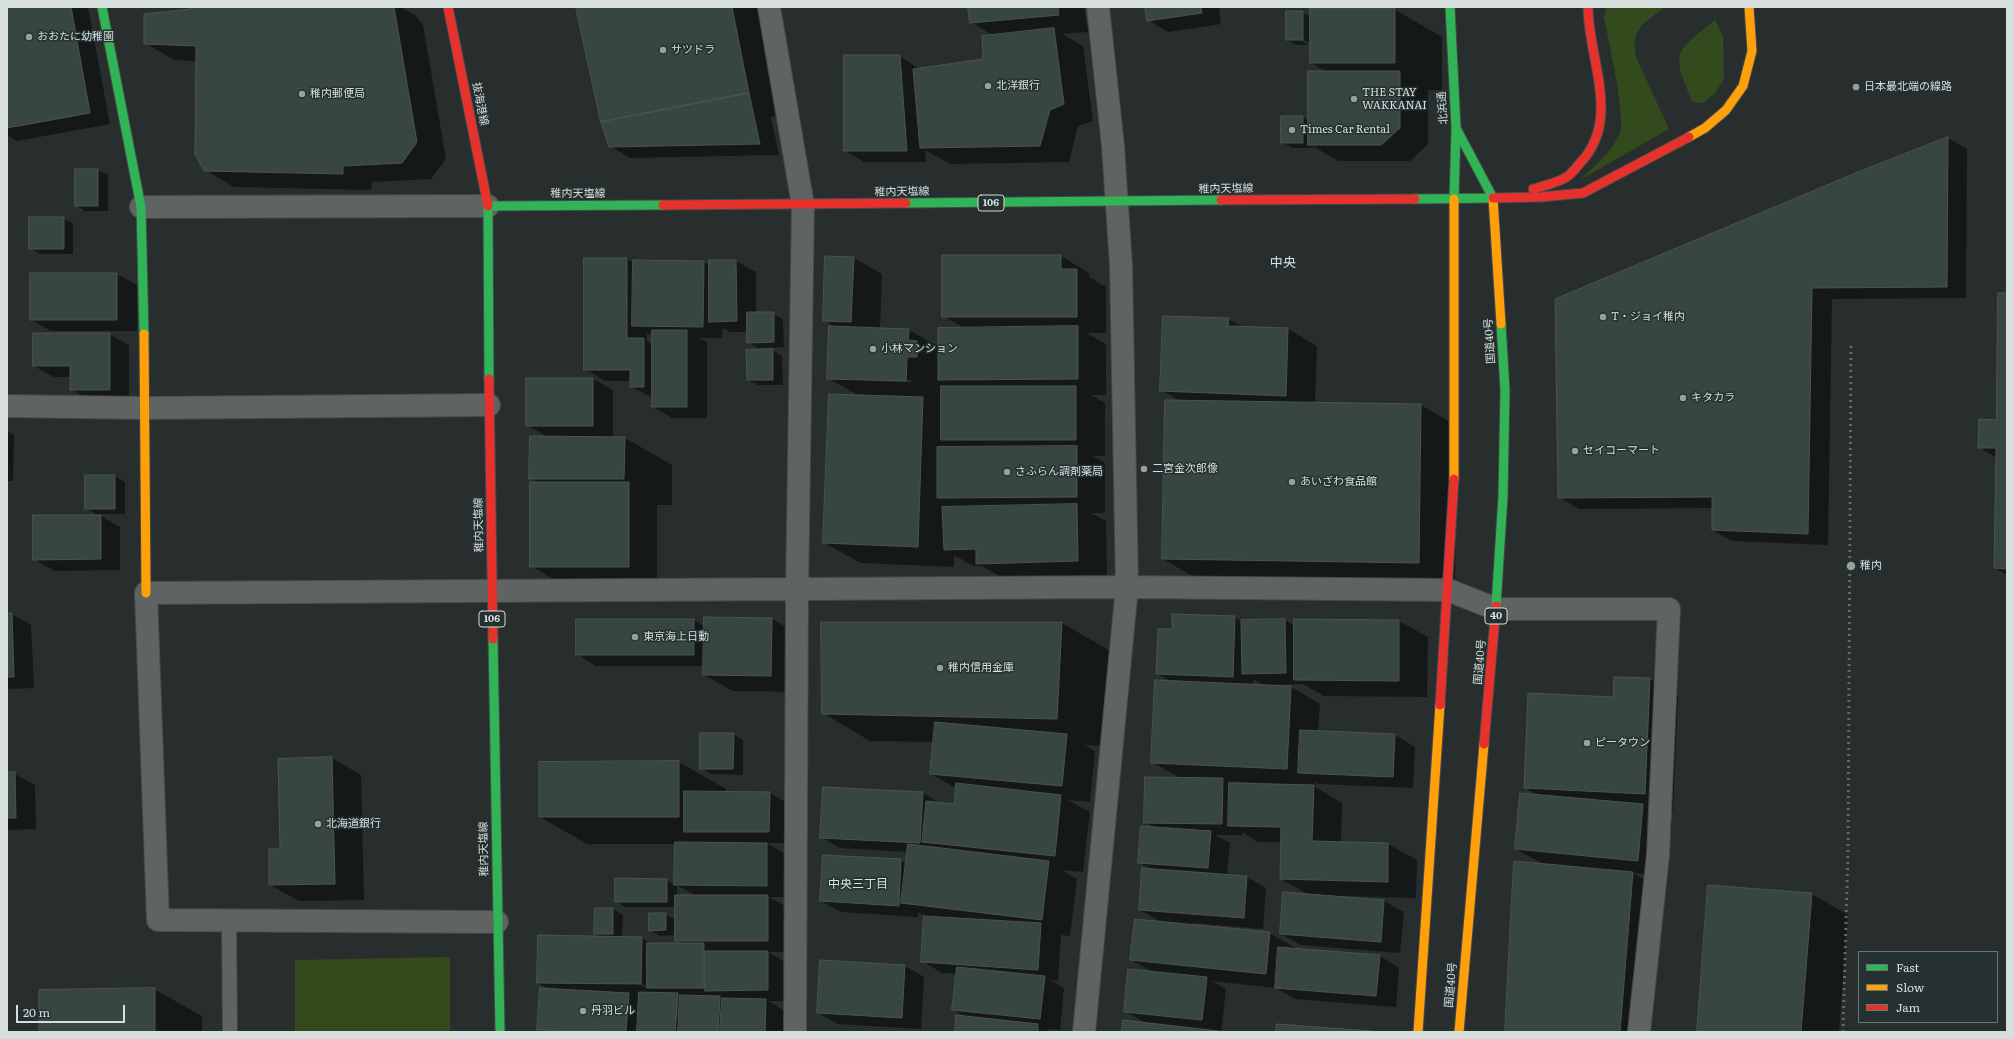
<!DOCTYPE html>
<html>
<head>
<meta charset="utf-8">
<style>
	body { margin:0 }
	#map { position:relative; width:2014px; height:1039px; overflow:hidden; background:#272e2d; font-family:Literata,serif }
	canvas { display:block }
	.frame { position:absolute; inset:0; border:8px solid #d6dede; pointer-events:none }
	.legend { position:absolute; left:1858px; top:951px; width:140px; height:72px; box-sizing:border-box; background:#243130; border:1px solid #6b7676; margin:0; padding:5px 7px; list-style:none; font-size:12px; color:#d6dede }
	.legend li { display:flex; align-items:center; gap:8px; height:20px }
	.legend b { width:20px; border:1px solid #6b7676 }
	.scale { position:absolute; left:16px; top:1005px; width:109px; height:18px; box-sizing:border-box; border:2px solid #d6dede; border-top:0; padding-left:5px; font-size:12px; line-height:14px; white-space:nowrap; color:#d6dede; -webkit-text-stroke:3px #243130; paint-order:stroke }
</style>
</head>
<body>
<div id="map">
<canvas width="2014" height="1039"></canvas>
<div class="frame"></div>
<ul class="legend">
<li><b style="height:5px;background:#30b455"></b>Fast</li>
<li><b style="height:5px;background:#ff9f0a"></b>Slow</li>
<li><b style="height:5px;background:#e5322d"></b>Jam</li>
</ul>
<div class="scale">20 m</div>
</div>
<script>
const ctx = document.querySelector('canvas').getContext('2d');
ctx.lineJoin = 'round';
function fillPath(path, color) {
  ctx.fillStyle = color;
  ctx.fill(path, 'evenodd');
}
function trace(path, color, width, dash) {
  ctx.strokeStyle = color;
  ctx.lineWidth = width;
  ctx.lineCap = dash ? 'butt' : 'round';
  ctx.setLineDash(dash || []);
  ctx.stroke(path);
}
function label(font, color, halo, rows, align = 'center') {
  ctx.font = font + ' Literata,"Noto Sans JP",serif';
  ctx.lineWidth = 3;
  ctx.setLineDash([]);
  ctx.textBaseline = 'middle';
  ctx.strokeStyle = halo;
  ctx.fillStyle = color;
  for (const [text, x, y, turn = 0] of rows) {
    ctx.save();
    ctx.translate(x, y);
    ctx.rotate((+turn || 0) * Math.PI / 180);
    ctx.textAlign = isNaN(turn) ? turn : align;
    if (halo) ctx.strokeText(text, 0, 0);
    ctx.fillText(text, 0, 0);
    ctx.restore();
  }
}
fillPath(new Path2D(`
	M1606,7h59c-20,16 -35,21 -29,50l33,72 -89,51c14,-14 32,-28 40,-47 6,-16 -12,-95 -16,-116z
	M1715,20l8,17 1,42 -9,14 -12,10 -10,-1c-23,-50 -18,-50 22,-82z
	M450,957v75h-155v-72z`), '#334a1d');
fillPath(new Path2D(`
	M7,7h81l22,117 -93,17 -10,-6z
	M191,7h210l14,8 8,10 23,134 -15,20 -59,3 -1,8 -137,-3 -29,-17 -8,-109 -23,-1 -29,-17 46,-33z
	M577,7h186l22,107 -14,3 8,38 -149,3 -20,-12z
	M969,7h115l4,25 -26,2 21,12 10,75 -15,5 -9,36 -119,2 -25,-14 1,12h-62l-19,-11 55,-95 19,13 65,-9 10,-24 -23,-14z
	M1146,7h73l2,17 -53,8 -20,-12z
	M1394,9l48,28v53h-14v54l-18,17h-72l-25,-15v2h-21l-10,-6v-25h21l6,4 18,-49 -16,-9v-19l-12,-7 -1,2 11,6h-12l-10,-5 15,-28 9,5z
	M1948,138l19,11 -1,149 -134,1 -4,246 -96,-4 -20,-11v-22l-133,1 -20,-12z
	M76,170h22l10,5v36h-23l-9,-6z
	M63,218l10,5v31h-33l-10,-6z
	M1061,256l28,17v4l17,10v46h-20l20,11v51h-15l14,8v53h-13l13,7v50h-14l15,8 1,56 -101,3 -24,-14h-9l-19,-11v12l-93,-4 -37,-20 35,-147 -31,-18 8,-50 -12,-8 30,-62 28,16 -2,55 29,1 30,17 25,-19 -21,-12zM875,379l36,1v2l-36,-1z
	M585,259h42l7,4 70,-1 6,3 26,-4 20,11v42h17l10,5 1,28 -26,1 -10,-6v-10h-18l-7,-4 -1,10h-24l9,4v76h-35l-19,-11v-9l-22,-11v-6h-26l-20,-12zM647,333l6,4v8l-6,-4z
	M117,274l20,11v46h-86l-20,-11z
	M2007,294v281l-12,-7 2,-110 -17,-10 17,-27z
	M1228,319l16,9 44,1 29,17 -2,57 106,2 36,21 -2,157 -256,-3 -36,-21 17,-158 -19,-11z
	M109,334l20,11v56h-38l-20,-12v-12h-17l-20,-11z
	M773,350l9,6 1,29h-25l-10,-5z
	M527,379h66l20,11v48h12l47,27v40h-15v78h-97l-29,-17 8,-83 -9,-5 18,-41 -21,-12z
	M7,431l7,4 -1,46h-6z
	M86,476h29l10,6v32h-29l-10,-6z
	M101,516l19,11v43l-66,1 -20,-12z
	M7,614h5l19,11 3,63 -27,1z
	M1173,615l62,2 6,4 44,-1 10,6v-6l104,1 29,16 -1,60 -103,-1 -21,-12 -28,1v1l16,1 29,17 -2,28 77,3 20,12 -2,41 -94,-4 -3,-2v3h-4l30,18 -1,39 47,2 29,16 -1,38 -71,-2 -1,2 40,3 20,11 -4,41 -100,-8 -19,-11 28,-39 -28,-16v-37h-23l-16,-10v3h-27l15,8 -3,32 20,2 19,11 -3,41 -70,-6v2l76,8 30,17 81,6 19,12 -3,39 -100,-8 -20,-11 -64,-7 14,8 -5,43h-98l24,-8 -22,-13 28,-39 -22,-12 31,-38 -22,-12 13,-40 -14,-8 16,-34 -10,-6 35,-44 -28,-16 19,-81 -14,-7 16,-44zM1253,679l11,7 -11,-1zM1226,781l53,3v1l-47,-1z
	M772,619l28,16v57l-67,-1 -29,-16 1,-9h-109l-19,-12 117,-34 11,7z
	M1062,623l47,27 -5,96 -20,-1 11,6 -5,51 -22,-2 22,12 -7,60 -21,-2 15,9 -7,57 -9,-1 -3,46 -8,-1 14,8 -4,42 -15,-1 6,3h-95l9,-15 -12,-7 4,-36 -15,-1 -20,-12 3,-45 -7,-4v5l-77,-5 -20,-11 80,-41 5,4 2,-12 -68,-4 -19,-11 102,-44 18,11 14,2 2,-17 -26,-15 3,-32 -64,-1 -47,-28z
	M1650,679l28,17 -5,114 -25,-2 24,14 -6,54 -33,-3 19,11 -11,148h-135l37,-168 -27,-15 23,-53 -14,-8 89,-90z
	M733,734l10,6v35l-32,-1 -10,-6z
	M332,758l29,17 3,125 -65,1 -29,-16 11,-35 -2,-90z
	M679,762l47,27v3l44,1 19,11 -1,39h-22l21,12 -1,42h-18l19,10v45h-19l19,11v38h-19l27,16 -1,15h-251l-5,-3 12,-39 -12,-7 64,-45 -7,-4 1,-25h17l10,6 -1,23h20l10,6h31l-7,-4v-5l-16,1 -10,-6 15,-16 11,6v-13h-51l-9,-6v-22l51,1 8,5 1,-41h-89l-47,-27zM677,885l19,11h-19zM638,981l10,6v2l-11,-6zM676,1003h2l-1,18h-2z
	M7,774h8l20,11 1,44 -29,1z
	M1812,894l36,21 -9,117h-141z
	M905,966l19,11 -3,52 -83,-5 -20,-11z
	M154,989l48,27v16h-162z`), '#0007');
const building = new Path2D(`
	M7,7h64l19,106 -83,15z
	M190,7h204l23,135 -15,21 -59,3v8l-139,-3 -9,-17 1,-108 -52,-2v-30l46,-5z
	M576,7h156l17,86 -148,29z
	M968,7h90l1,8 -89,8z
	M1145,7h56l1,6 -55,8z
	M1310,8h85v55h-85z
	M1286,11h17v29h-17z
	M1054,28l10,76 -14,6 -10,36 -120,2 -7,-79 70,-10 -1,-23z
	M844,55h56l7,96h-63z
	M1308,71h92v57l-19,17h-73z
	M749,93l11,51 -151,3 -8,-25z
	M1281,116h22v27h-22z
	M1948,137l-1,150 -135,1 -4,246 -96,-4v-33l-154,1 -3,-199 303,-127z
	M75,169h23v37h-23z
	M29,217h35v32h-35z
	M942,255h119v14h16v48h-135z
	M825,256l29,1 -3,65 -28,-1z
	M584,258h43v80h17v49h-14v-17h-46z
	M633,260l71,1 -1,66 -71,-1z
	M709,260h27l1,61 -28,1z
	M30,273h87v47h-87z
	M1998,293h9v276l-13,-1 2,-120h-18l1,-29 17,1z
	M747,312h27v30l-27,1z
	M1163,316l66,2 -1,8 60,2 -2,68 -126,-5z
	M829,326l80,3 -1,11 9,1v16h-10l-1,24 -79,-2z
	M1078,326v53l-140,1v-52z
	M652,330h35v77h-35z
	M33,333h77v57h-40v-24h-37z
	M773,349v31h-26l-1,-30z
	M526,378h67v48h-67z
	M941,386h135v54h-135z
	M829,394l94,3 -5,150 -95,-4z
	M1165,400l256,4 -2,159 -257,-4z
	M530,436l95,1 -1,42h-95z
	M1077,446v51l-140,1v-51z
	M85,475h30v34h-30z
	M530,482h99v85h-99z
	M1077,504l1,57 -102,3v-15l-32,1 -2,-43z
	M33,515h68v44l-68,1z
	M7,613h5l2,64h-7z
	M1172,614l63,2 -2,61 -77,-3 2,-45h14z
	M704,617l68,1 -1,58 -68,-1z
	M576,619h118v36h-118z
	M1285,619l1,54 -44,1 -1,-54z
	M1294,619l105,1v61l-105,-1z
	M821,622h241l-5,97 -235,-5z
	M1614,677l36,1 -5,116 -121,-6 4,-95 85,4z
	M1155,680l136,6 -4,83 -136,-6z
	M935,722l132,12 -5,52 -132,-12z
	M1300,730l95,4 -2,43 -95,-4z
	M700,733h34l-1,36h-33z
	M332,757l3,127 -66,1v-36h11l-2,-90z
	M679,761v56h-140v-55z
	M15,772l1,46h-9v-45z
	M1145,777l78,1 -1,46 -78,-1z
	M956,783l105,12 -6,61 -133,-14 4,-41 28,3z
	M1229,783l85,2 -2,56 76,2v39l-108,-3 1,-52 -53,-1z
	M823,787l100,5 -3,51 -100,-5z
	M684,791l86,1 -1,40h-85z
	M1520,793l123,11 -5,57 -123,-12z
	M1141,826l70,5 -3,37 -70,-5z
	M675,842l92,1v43l-93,-1z
	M908,844l141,17 -7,59 -141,-17z
	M823,855l78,4 -2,47 -79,-5z
	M1514,861l119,11 -13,160h-115z
	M1142,868l105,8 -3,42 -105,-8z
	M615,878l52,1v23h-52z
	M1708,885l104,8 -11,139h-104z
	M1283,892l101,8 -3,42 -101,-8z
	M675,895h93v46h-93z
	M595,908h18v26h-19z
	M649,913h17v17l-17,1z
	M924,916l117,7 -3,47 -117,-8z
	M1135,919l135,13 -4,42 -136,-14z
	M538,935l104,2 -1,47 -104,-1z
	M647,943h57v45h-57z
	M1278,947l102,8 -4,41 -101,-8z
	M705,951h63v39l-63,1z
	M820,960l85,5 -3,53 -85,-5z
	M957,967l88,9 -5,43 -88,-9z
	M1128,969l79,8 -5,43 -78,-8z
	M155,988v44h-116v-42z
	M540,988l89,5 -3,39 -89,-2z
	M639,992l39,1 -3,39h-38z
	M680,995l40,1 -2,36h-40z
	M722,998l44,1 -1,33h-45z
	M956,1015l82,9v8h-83z
	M1123,1020l104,12h-105z
	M1277,1024l94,7v1h-95z`);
fillPath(building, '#374641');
trace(building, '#4d5251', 1);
const lane = new Path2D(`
	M229,922l1,110`);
const street = new Path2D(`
	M769,7l34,198 -6,385 -2,442
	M141,207l347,-1
	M7,406l138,2 344,-3
	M497,922l-339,-2 -12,-327 981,-6 321,3 48,19h173l-11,246 -19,177
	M1084,1032l43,-445 -6,-322 -8,-119 -15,-139`);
const fast = new Path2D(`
	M102,7l39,200 3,127
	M1450,7l6,121 37,70
	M1415,199l78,-1
	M1454,199l2,-70
	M906,203l315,-3
	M489,379l-1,-173 175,-1
	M1496,606l7,-110 2,-106 -4,-66
	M493,639l7,393`);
const slow = new Path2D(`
	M1689,137l16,-9 21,-18 17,-24 9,-35 -3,-44
	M1493,198l8,126
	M1454,199v280
	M144,334l2,259
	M1418,1032l22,-327
	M1459,1032l25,-288`);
const jam = new Path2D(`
	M448,7l40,199
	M1533,189c10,-3 23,-6 32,-11 6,-3 11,-10 15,-15 42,-43 8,-105 8,-156
	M1493,198l48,-1 42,-4 106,-56
	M1221,200l194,-1
	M663,205l243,-2
	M489,379l4,260
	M1440,705l14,-226
	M1484,744l12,-138`);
trace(lane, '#434a49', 16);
trace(street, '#434a49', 24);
trace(fast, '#434a49', 11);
trace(slow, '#434a49', 11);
trace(jam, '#434a49', 11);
trace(lane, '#5f6463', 14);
trace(street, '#5f6463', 22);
trace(fast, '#30b455', 9);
trace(slow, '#ff9f0a', 9);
trace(jam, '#e5322d', 9);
trace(new Path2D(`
	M1843,1032l5,-181 3,-507`), '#636868', 3, [2, 4]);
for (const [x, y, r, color] of [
	[29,37,4,"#99a0a0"],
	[663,50,4,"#99a0a0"],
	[988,86,4,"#99a0a0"],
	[1856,87,4,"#99a0a0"],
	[302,94,4,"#99a0a0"],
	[1354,99,4,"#99a0a0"],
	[1292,130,4,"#99a0a0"],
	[1603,317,4,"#99a0a0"],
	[873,349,4,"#99a0a0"],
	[1683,398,4,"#99a0a0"],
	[1575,451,4,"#99a0a0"],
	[1144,469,4,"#99a0a0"],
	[1007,472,4,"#99a0a0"],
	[1292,482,4,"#99a0a0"],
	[1851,566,5,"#99a0a0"],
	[635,637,4,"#99a0a0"],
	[940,668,4,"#99a0a0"],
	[1587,743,4,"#99a0a0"],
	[318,824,4,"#99a0a0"],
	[583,1011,4,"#99a0a0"]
]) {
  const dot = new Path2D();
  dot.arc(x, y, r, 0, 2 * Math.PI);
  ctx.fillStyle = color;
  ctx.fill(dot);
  trace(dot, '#243130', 1.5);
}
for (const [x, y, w] of [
	[991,203,26],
	[1496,616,22],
	[492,619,26]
]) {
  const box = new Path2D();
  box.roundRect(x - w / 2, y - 8, w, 16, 3);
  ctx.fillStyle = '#243130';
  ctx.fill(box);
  trace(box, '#d6dede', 1);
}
label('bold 10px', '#d6dede', null, [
	["106",991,203],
	["40",1496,616],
	["106",492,619]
]);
label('11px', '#d6dede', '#243130', [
	["おおたに幼稚園",37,37],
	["サツドラ",671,50],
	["北洋銀行",996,86],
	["日本最北端の線路",1864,87],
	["THE STAY",1362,93],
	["WAKKANAI",1362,106],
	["稚内郵便局",310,94],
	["Times Car Rental",1300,130],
	["T・ジョイ稚内",1611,317],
	["小林マンション",881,349],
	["キタカラ",1691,398],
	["セイコーマート",1583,451],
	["二宮金次郎像",1152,469],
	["さふらん調剤薬局",1015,472],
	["あいざわ食品館",1300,482],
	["稚内",1860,566],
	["東京海上日動",643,637],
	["稚内信用金庫",948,668],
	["ピータウン",1595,743],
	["北海道銀行",326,824],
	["丹羽ビル",591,1011]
], 'left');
label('11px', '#d6dede', '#243130', [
	["抜海港線",480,104,79],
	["北浜通",1443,108,-94],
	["稚内天塩線",1226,189,-1],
	["稚内天塩線",902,192,-1],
	["稚内天塩線",578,194],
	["国道40号",1490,341,-94],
	["稚内天塩線",479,525,-91],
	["国道40号",1480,662,-85],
	["稚内天塩線",484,849,-91],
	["国道40号",1451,985,-85]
]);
label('12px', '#d4e5e4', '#243130', [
	["中央三丁目",858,884]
]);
label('13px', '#d4e5e4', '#243130', [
	["中央",1283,263]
]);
</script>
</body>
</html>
